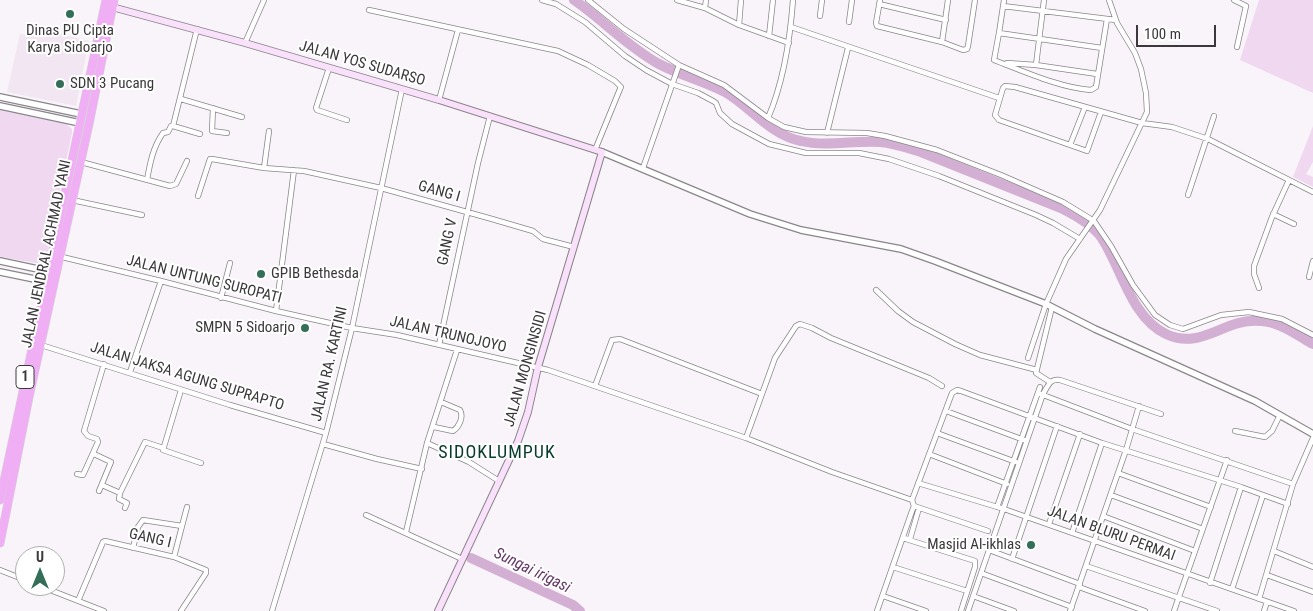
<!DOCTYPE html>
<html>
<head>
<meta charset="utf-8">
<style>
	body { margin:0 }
	#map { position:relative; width:1313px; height:611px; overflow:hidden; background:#f9f4f9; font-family:"Roboto Condensed",sans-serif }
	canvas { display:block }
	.north { position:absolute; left:15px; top:546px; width:50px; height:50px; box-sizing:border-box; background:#fff; border:1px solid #b0afb0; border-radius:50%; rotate:0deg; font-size:14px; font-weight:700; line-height:20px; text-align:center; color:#3a383a }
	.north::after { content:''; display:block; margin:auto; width:18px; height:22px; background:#336e59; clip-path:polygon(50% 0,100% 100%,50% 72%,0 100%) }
	.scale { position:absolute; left:1136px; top:25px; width:80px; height:22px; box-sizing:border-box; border:2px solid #3a383a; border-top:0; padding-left:6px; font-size:15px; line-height:18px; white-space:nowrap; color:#3a383a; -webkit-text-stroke:4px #fff; paint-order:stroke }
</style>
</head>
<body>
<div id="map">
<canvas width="1313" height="611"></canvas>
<div class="north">U</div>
<div class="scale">100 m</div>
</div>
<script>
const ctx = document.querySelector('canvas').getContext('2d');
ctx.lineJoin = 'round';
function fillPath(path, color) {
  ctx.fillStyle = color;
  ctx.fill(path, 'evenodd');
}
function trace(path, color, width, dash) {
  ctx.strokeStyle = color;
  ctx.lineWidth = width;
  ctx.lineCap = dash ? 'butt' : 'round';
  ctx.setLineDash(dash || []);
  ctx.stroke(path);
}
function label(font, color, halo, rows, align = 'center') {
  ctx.font = font + ' "Roboto Condensed",sans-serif';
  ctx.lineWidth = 4;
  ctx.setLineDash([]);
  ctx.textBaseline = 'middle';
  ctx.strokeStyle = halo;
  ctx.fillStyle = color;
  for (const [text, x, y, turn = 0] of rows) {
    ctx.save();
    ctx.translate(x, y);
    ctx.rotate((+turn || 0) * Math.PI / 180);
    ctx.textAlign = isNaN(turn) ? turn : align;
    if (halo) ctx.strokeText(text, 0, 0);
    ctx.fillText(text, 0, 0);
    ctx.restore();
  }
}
fillPath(new Path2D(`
	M42,29l47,12 -13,65 -69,-14 13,-58 13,2z`), '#f1e6f1');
fillPath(new Path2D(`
	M1259,0h54v93l-73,-33z
	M0,109l66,15 6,5v4l-15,71 -10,53 -5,7 -42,-7z
	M1313,126v36l-7,12 7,3v10l-20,-10z`), '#efd8f0');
trace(new Path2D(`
	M574,0c29,20 54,47 85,64 21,11 45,17 66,28 26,15 45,43 76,49 26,6 53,-1 79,1 14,1 28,6 41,10l140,56c14,7 31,16 40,29 20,29 30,81 65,97 36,17 59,-17 95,-13 19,1 36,14 52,23
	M471,558l102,47 7,6`), '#d3afd4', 10);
const minor = new Path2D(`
	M542,0l14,4 29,18 40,34 21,14 26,14 26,9 15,8 3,2 4,10 12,11 37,20 37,9h53l30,6 50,17 97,39 17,8 27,16
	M588,0l36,29 55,36 45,20 44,33 16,9 22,5 61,1 18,3 52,14 64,25 62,27 31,19 17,25 22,39 22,30 15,10 13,4 38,-14 28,-3 33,7 31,16
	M677,0l28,8 34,17 50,18
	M880,0l-4,23 1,3 65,16 21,8 4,-1 1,-3 7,-46
	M1004,0l-5,33 -5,27c29,11 66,28 97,30l5,-3 11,-68
	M1234,0l12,6 -9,41
	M879,4l67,16
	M1003,6l113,14
	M705,8l1,-8
	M369,10l189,41 30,14 27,16 6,6 -1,2 -25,61
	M820,16l2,-16
	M849,22l3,-22
	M739,25l2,-25
	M791,27l208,71
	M999,33l103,15
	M769,36l4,-36
	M942,42l6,-42
	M245,43l19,-43
	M1007,63l29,2 61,9
	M1036,65l8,-65
	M329,68l-13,40 1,2 30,10
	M181,99l61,18
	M439,100l19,-70
	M1085,107l-15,38 -71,-25 -4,-5 8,-27 2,-2 10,1 127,36 30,4 36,12 105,53
	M213,108l-1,23 15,2
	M768,118c16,-37 22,-78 25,-118
	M173,126l27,8
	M827,133l21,-85
	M1070,145l17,6 14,-39
	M81,162l89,24 6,-2 11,-23
	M264,168l5,-37
	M643,168l36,-103
	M147,180c3,-17 6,-33 16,-47l5,-1 3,-6h2l24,-97
	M1188,195l26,-79
	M198,196l12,-37h2l52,9 40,3 77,17 111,31 41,12 10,8 31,8
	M72,200l70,15
	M1273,214l21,10
	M58,256l103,25 115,30 76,17 45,7 151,35 198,68 86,34 80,28
	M1309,277l4,-16
	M1259,288l-5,-14v-8l18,-49 17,-37
	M876,290l22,21 15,11 42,22 25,11 57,15
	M221,298l9,-35
	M276,311l18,-141
	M41,345l189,60 96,28
	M439,345l39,-182 12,-47
	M1028,358l18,-54 20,-45 34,-49 47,-98 -1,-19 -5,-24 -6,-16 -18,-30 -8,-23
	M130,372l31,-91
	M1050,382l-14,-9 16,-66
	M595,386l17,-46 8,-1 142,55 -16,44
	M181,390l-18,60 38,13
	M1038,393l94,36 161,55
	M762,394l13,-36 21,-32 4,-2 12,4 19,10 98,40 13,8
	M946,411l78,29
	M434,427l19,4c6,-4 11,-14 7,-21l-19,-8
	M1235,431l30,6 7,-6 8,-16
	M937,433l79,29
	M427,443l42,19 30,19
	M323,444l54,15 45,10
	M94,454l17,8 -12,29
	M929,454l78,30
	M1118,473l93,34
	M77,474l6,1 15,-33 -1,-3 -9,-3 -4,-5 20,-67
	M918,483l86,26 290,102
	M102,485l18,8
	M1111,495l92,34
	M914,506l74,25
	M997,507l43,-120
	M125,508l2,-5 -8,-4 1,-6 25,-51 18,6
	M366,515l96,44
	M1103,516l92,35
	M1049,524l31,-90
	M182,526l5,-19
	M406,532l21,-89 30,-93
	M1072,533l30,-90
	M903,538l72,23v6l-14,44
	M910,539l9,-31
	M133,548l5,-21 5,-7 39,6 -8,31
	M989,550l91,34
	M1274,551l39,16
	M1012,559l45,-133
	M1086,566l131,45
	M893,567l74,24
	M0,570l25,10
	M981,573l91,34
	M1267,575l46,17
	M1210,583l31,-96
	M40,586l64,25
	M1079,587l66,24
	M1232,589l31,-94
	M883,596l43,15
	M973,596l41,15
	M1259,599l34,-115 20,-46
	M78,601l25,-59 2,-1 69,16 32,13v3l-25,38
	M272,611l54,-178 26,-105 50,-239
	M877,611l35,-100 2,-5 -2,-6 40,-107 5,-3 4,1 141,52 139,44 47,17
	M968,611l75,-217c5,-8 7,-16 17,-14l101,34
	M1070,611l56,-161 13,-44
	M1174,611l53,-151
	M1264,611l3,-9`);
const tertiary = new Path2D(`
	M0,97l81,17
	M0,106l80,17
	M602,152l148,62 51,16 100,19 34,12 111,43 49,25 160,72 58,33
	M0,261l52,11
	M0,272l49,10`);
const secondary = new Path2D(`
	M112,7l133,36 194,57 163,52 -64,215 -10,45 -10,29 -80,170`);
const trunk = new Path2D(`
	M0,500l106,-500
	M0,543l29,-146 60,-273 25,-124`);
trace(minor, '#8a868a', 6);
trace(tertiary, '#8a868a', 8);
trace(secondary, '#8a868a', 8);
trace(trunk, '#d4d3d4', 9);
trace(minor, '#fff', 4.5);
trace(tertiary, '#fff', 5.5);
trace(secondary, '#fae1fb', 6);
trace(trunk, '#f0aff4', 8);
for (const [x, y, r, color] of [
	[70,14,5,"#336e59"],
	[60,84,5,"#336e59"],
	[261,274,5,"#336e59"],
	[305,328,5,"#336e59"],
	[1031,545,5,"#336e59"]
]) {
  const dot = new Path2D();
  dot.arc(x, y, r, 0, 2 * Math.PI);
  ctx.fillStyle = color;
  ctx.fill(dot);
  trace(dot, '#fff', 2);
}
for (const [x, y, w] of [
	[25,377,18]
]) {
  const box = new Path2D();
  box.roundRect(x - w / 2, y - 11.5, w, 23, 4);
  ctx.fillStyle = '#fff';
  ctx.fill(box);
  trace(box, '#3a383a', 1);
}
label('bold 14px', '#3a383a', null, [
	["1",25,377]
]);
label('15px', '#3a383a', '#fff', [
	["Dinas PU Cipta",70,31,"center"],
	["Karya Sidoarjo",70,48,"center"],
	["SDN 3 Pucang",70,84],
	["GPIB Bethesda",271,274],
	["SMPN 5 Sidoarjo",295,328,"right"],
	["Masjid Al-ikhlas",1021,545,"right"]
], 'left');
label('15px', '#3a383a', '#fff', [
	["JALAN YOS SUDARSO",362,64,16],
	["GANG I",439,192,16],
	["GANG V",448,242,-78],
	["JALAN JENDRAL ACHMAD YANI",47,254,-78],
	["JALAN UNTUNG SUROPATI",204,280,14],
	["JALAN TRUNOJOYO",448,335,13],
	["JALAN RA. KARTINI",330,364,-77],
	["JALAN MONGINSIDI",526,369,-74],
	["JALAN JAKSA AGUNG SUPRAPTO",187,377,17],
	["JALAN BLURU PERMAI",1111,534,20],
	["GANG I",150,539,13]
]);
label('italic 16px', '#643767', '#fff', [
	["Sungai irigasi",532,571,26]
]);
ctx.letterSpacing = '1px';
label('18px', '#083c2c', '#fff', [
	["SIDOKLUMPUK",497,453]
]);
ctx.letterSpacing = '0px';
</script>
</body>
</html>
